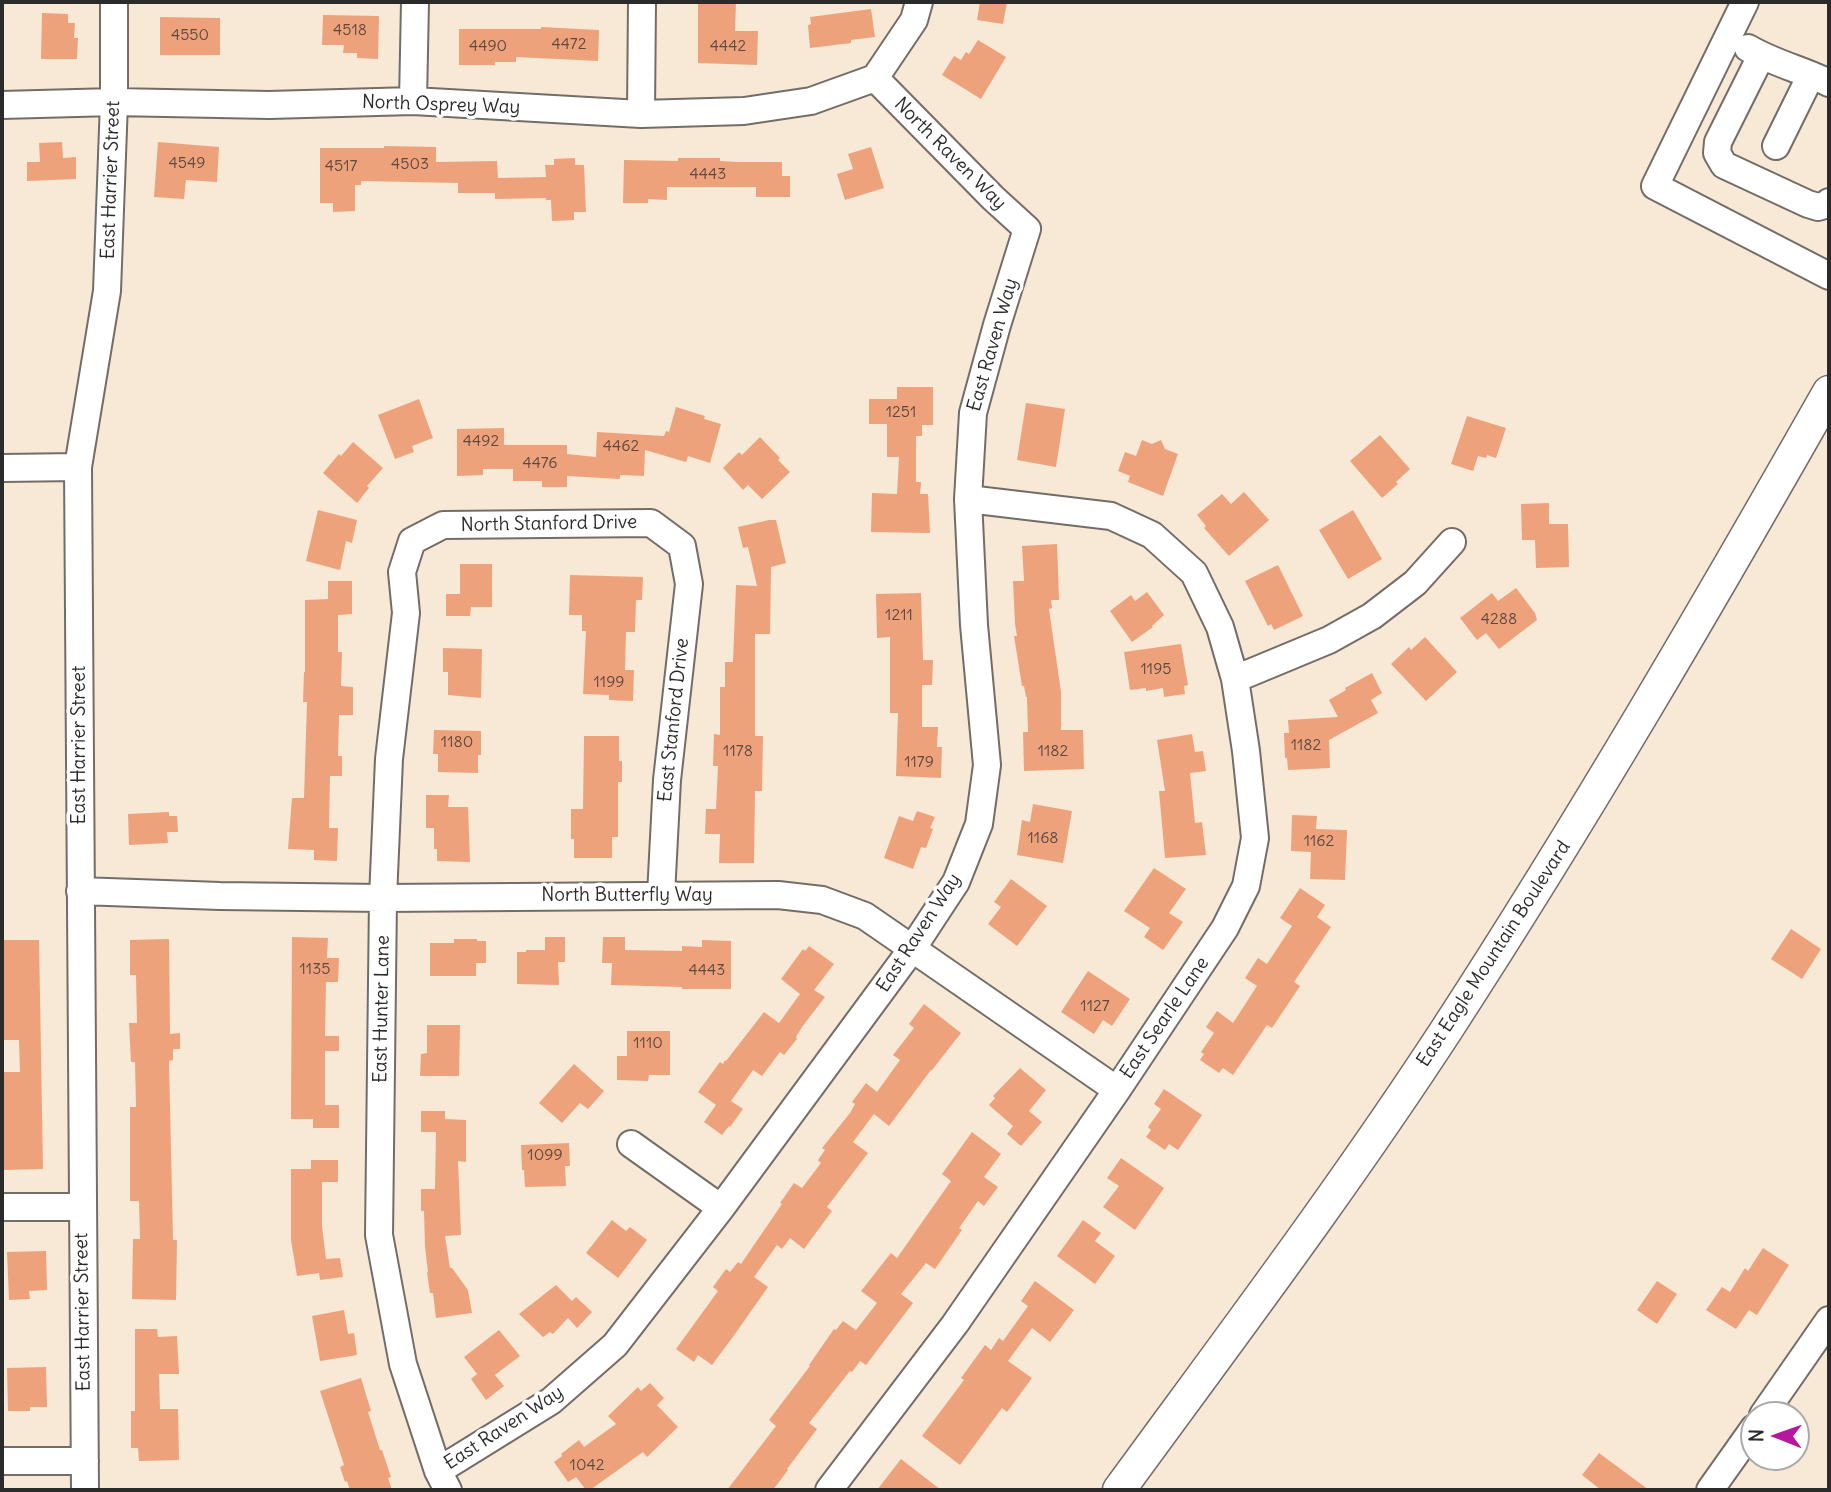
<!DOCTYPE html>
<html>
<head>
<meta charset="utf-8">
<style>
	body { margin:0 }
	#map { position:relative; width:1831px; height:1492px; overflow:hidden; background:#f8e8d6; font-family:Delius,sans-serif }
	canvas { display:block }
	.frame { position:absolute; inset:0; border:4px solid #2b2b2b; pointer-events:none }
	.north { position:absolute; left:1740px; top:1401px; width:70px; height:70px; box-sizing:border-box; background:#fff; border:2px solid #aaa; border-radius:50%; rotate:271deg; font-size:19px; font-weight:700; line-height:28px; text-align:center; color:#2b2b2b }
	.north::after { content:''; display:block; margin:auto; width:24px; height:32px; background:#b5179e; clip-path:polygon(50% 0,100% 100%,50% 72%,0 100%) }
</style>
</head>
<body>
<div id="map">
<canvas width="1831" height="1492"></canvas>
<div class="frame"></div>
<div class="north">N</div>
</div>
<script>
const ctx = document.querySelector('canvas').getContext('2d');
ctx.lineJoin = 'round';
function fillPath(path, color) {
  ctx.fillStyle = color;
  ctx.fill(path, 'evenodd');
}
function trace(path, color, width, dash) {
  ctx.strokeStyle = color;
  ctx.lineWidth = width;
  ctx.lineCap = dash ? 'butt' : 'round';
  ctx.setLineDash(dash || []);
  ctx.stroke(path);
}
function label(font, color, halo, rows, align = 'center') {
  ctx.font = font + ' Delius,sans-serif';
  ctx.lineWidth = 7;
  ctx.setLineDash([]);
  ctx.textBaseline = 'middle';
  ctx.strokeStyle = halo;
  ctx.fillStyle = color;
  for (const [text, x, y, turn = 0] of rows) {
    ctx.save();
    ctx.translate(x, y);
    ctx.rotate((+turn || 0) * Math.PI / 180);
    ctx.textAlign = isNaN(turn) ? turn : align;
    if (halo) ctx.strokeText(text, 0, 0);
    ctx.fillText(text, 0, 0);
    ctx.restore();
  }
}
fillPath(new Path2D(`
	M698,2h38l-1,29h23l-1,34 -59,-2z
	M980,2h27l-4,22 -26,-4z
	M871,9l4,28 -24,3v3l-41,5 -2,-23 3,-1 -1,-7z
	M42,13l26,1v9h7l-1,15h4l-1,21h-36z
	M323,15l56,1 -1,43 -21,-1v-5h-14l1,-8h-22z
	M160,17l60,1v37h-60z
	M541,27l58,3 -1,31 -82,-4v5h-21v3h-36v-36h82z
	M978,40l28,17 -25,42 -39,-24 12,-19 7,4 5,-8 3,2z
	M62,142l1,16 13,-1v22l-49,2v-19h13l-1,-19z
	M158,142l61,5 -2,35 -31,-2 -2,19 -30,-2z
	M384,146l52,1v15l61,-1 1,17 48,-1 -1,-12h9v-6l21,-1v7h9l2,47h-12v8l-22,1 -1,-21h-5v-2l-51,1v-6h-37v-10l-97,-2v4h-6v26l-22,1v-9h-13v-55h64z
	M871,147l13,41 -39,12 -8,-26 16,-5 -5,-15z
	M678,158h42v3l18,1h44v14h8v21h-34v-10h-89v13l-19,-1v4h-25l1,-43 54,1z
	M897,387h36v38h-11v11h-6v46h5l-1,12h8l2,39 -59,-1 1,-39 25,1 2,-37h-12v-33h-18v-25h28z
	M419,399l14,39 -21,8 2,6 -19,7 -17,-44z
	M1026,403l39,6 -9,58 -39,-7z
	M676,407l29,9 -1,3 17,5 -11,39 -22,-7 -2,6 -41,-12 -1,26 -24,-1v4l-53,-3v11h-25v-6h-29v-12h-30v6l-26,1v-47l47,-1v17h63v9l29,3 1,-25 67,4 2,-5 3,1z
	M1467,416l39,12 -10,30 -9,-3 -1,3 -8,-2 -5,15 -22,-7z
	M1380,435l30,34 -14,13 2,2 -16,14 -32,-37z
	M760,437l20,21 -2,2 12,12 -28,27 -14,-14 -5,5 -20,-22 16,-16 3,3z
	M1142,440l10,4 9,-4 4,9 13,5 -15,42 -35,-14 2,-6 -12,-5 7,-19 11,4z
	M353,442l30,26 -16,18 2,2 -12,15 -34,-30 16,-19 2,2z
	M1244,492l25,28 -40,36 -25,-28 2,-2 -9,-11 25,-21 9,10z
	M1549,503v21h19l1,43 -33,1 -1,-28h-13l-1,-36z
	M318,510l39,10 -5,23 -6,-2 -6,29 -34,-9z
	M1353,510l29,49 -34,20 -29,-49z
	M769,520h7l10,43 -15,4 -1,67h-15v102h8l-1,55h-7l-1,72h-35l1,-29h-15l1,-25h10l2,-43h-5l1,-32 6,1v-48h5v-25h8l3,-77 21,1 -9,-39 -5,1 -5,-21z
	M1057,544l2,56h-8l1,8 -3,1 12,83v38h22l1,39 -60,2 -1,-39h5l-1,-35h-1l-2,-11h-2l-8,-50h3l-2,-12 -2,-43h11l-2,-35z
	M460,564h32v43h-21l-1,9h-24v-22h14z
	M1278,565l25,51 -29,14 -3,-6 -3,2 -23,-45z
	M570,575l73,2 -1,23h-6l-1,32h-9l-1,38h9l-1,31 -24,-1v-5l-26,-1 3,-63h-4v-16h-13z
	M328,581h24v33l-14,1v37h4l-1,34 12,1v28h-14l-1,41h4v20h-12l-1,52h9l-1,33 -23,-1v-10l-26,-1 4,-51h12l3,-96h-4l1,-30h1v-72l23,-1z
	M1516,588l19,25 2,7 -38,29 -13,-16 -9,7 -17,-22 32,-25 6,8z
	M1147,592l17,23 -12,11 1,1 -21,15 -22,-31 21,-16 4,6z
	M921,593l2,67h10l-1,25h-10v42h16l-1,20h5l-1,31 -45,-2 2,-63h-8v-76l-13,1 -1,-44z
	M1425,637l32,35 -31,29 -35,-37 18,-17 2,3z
	M1181,644l7,41 -4,1 1,8 -21,3 -1,-9 -17,3v-3l-16,2 -6,-38z
	M443,648l39,1 -1,49 -33,-3v-23h-5z
	M1372,673l10,20 -11,7 7,13 -49,27 1,28 -42,2 -1,-12h-2l-1,-25h5l-1,-13 50,-3 -9,-17 17,-10 -1,-2z
	M434,730l47,1v24h-3v18l-40,-1v-18h-5z
	M1192,734l3,18 8,-1 3,20 -16,2 5,50 7,-1 4,33 -41,3 -6,-67h6l-8,-51z
	M584,736h35v25h3v21h-4v55h-6v21h-38v-19h-3v-30h12z
	M426,795h23l-1,12h20l2,55 -33,-1v-12h-3v-21h-8z
	M1033,804l39,7 -9,52 -46,-8 5,-35 8,2z
	M917,811l18,6 -5,11 3,1 -7,19 -5,-1 -8,22 -29,-11 15,-42 14,5z
	M169,812v4h8l1,16h-11l1,11 -39,2 -1,-31z
	M1292,815l25,1 -1,13 31,1 -2,50 -35,-1 1,-27 -20,-1z
	M1154,868l32,21 -17,24 14,9 -20,28 -19,-13 6,-9 -26,-17z
	M1011,879l36,27 -30,40 -29,-22 13,-17 -7,-5z
	M1300,888l25,17 -8,12 14,10 -37,55 6,4 -28,42 -5,-3 -34,50 -10,-7 -4,5 -19,-13 4,-6 -3,-2 13,-19 -8,-6 11,-16 16,12 24,-37 -12,-8 13,-20 9,6 25,-38 -12,-8z
	M1791,929l30,20 -19,30 -31,-20z
	M292,937l36,1 -1,20h12l-1,24h-12l-1,54h14v15h-14v54h14v23h-26v-9h-22z
	M545,937h20v25h-7l1,23 -42,-1v-32h9v-2h19z
	M603,937h22v13l57,1v-5l20,1v-7l29,1v48h-49v-2l-71,-2 1,-22h-10z
	M169,939l1,95 10,-1v16h-7v11l-4,1 4,179h4l-1,60 -44,-1 1,-60h7l-1,-38h-9v-94h6l-1,-45h-4l-2,-39h8l-1,-48h-6v-35z
	M454,939h23v2h9v22h-10v13h-46v-33h24z
	M2,940h37l4,229 -40,1 -1,-98h18l-1,-32h-17z
	M809,946l25,18 -20,26 11,7 -23,30 -6,10 1,2 -13,16 -4,-3 -18,24 -9,-6 -22,31 12,8 -13,18 -1,-1 -7,9 -18,-13 12,-17 -18,-13 22,-30 3,2 2,-4 1,1 38,-49 15,11 21,-29 -19,-15 22,-30 2,2z
	M1088,971l42,28 -18,27 -9,-6 -9,14 -33,-22z
	M924,1004l37,29 -29,37h-1l-42,56 -15,-12 -21,28 15,11 -41,54 5,4 -28,38 -14,-11 -8,11 -5,-4 -23,32 14,10 -33,47 -23,31 -14,-10 -4,7 -18,-13 42,-58 -5,-4 13,-18 4,3 8,-10 3,2 41,-60 -2,-1 14,-20 8,5 19,-25 -3,-3 7,-10 -3,-2 28,-35 5,-9 -3,-2 14,-19 11,9 23,-32 -7,-5 21,-27 -5,-4z
	M427,1025h33l-1,51h-39l1,-22 6,-1z
	M627,1031h43v44h-21l-1,6 -31,-1v-24h10z
	M574,1064l30,27 -16,18 -8,-6 -18,20 -23,-20z
	M1020,1068l26,22 -17,21 13,11 -21,24 -14,-12 6,-8 -24,-21 6,-7 -2,-2z
	M1164,1089l38,26 -24,35 -9,-6 -4,6 -19,-13 5,-7 -3,-3 13,-18 -7,-5z
	M421,1111h24v8l21,1v42l-8,-1 3,74 -16,1 5,32h2l16,22 4,23 -36,5 -3,-25h-3l-3,-21h1l-3,-25 -1,-36h-3v-22h14l1,-57h-15z
	M972,1132l29,22 -17,23 14,10 -14,19 -6,-5 -19,27 3,2 -27,39 -9,-6 -25,31 12,9 -47,62 -6,-4 -8,11 -2,-1 -41,52 8,6 -30,40 1,1 -15,20h-46l49,-64 -7,-6 41,-54 -1,-1 25,-36 2,1 7,-9 13,9 21,-27 -16,-12 30,-38 6,5 54,-77 -9,-7z
	M569,1143l1,23h-5l1,20 -41,1 -1,-17h-2l-1,-25z
	M1121,1158l43,30 -29,42 -32,-23 16,-21 -12,-8z
	M311,1160h27v22h-16v44l4,33 14,-1 3,19 -23,3 -1,-7 -22,3 -6,-36v-71h20z
	M612,1220l14,11 4,-4 17,13 -29,38 -32,-25z
	M1083,1220l18,13 -6,8 20,15 -20,28 -38,-28z
	M1763,1248l26,17 -32,50 -8,-5 -13,19 -30,-19 16,-23 8,5 15,-24 3,3z
	M46,1251l1,39 -18,1 1,8 -21,1 -2,-48z
	M1035,1281l39,29 -24,32 -18,-14 -24,33 24,17 -25,34 -5,-4 -42,57 -38,-29 42,-56 -3,-2 24,-33 6,5 8,-12 4,3 25,-35 -7,-5z
	M1657,1281l20,13 -20,30 -20,-14z
	M556,1285l16,16 4,-4 16,15 -15,16 -9,-10 -15,16 -3,-2 -7,5 -24,-23z
	M344,1310l4,24 6,-1 3,22 -37,6 -8,-45z
	M135,1329h22l1,8 19,-1 2,38h-20l1,35h18l1,51 -40,1 -1,-13h-7v-37h4z
	M499,1330l21,26 -25,19 9,11 -18,14 -15,-21 6,-5 -13,-17z
	M46,1367l1,40h-17v4h-22l-1,-43z
	M361,1378l10,33 -3,1 12,38h2l9,27 -3,1 4,12h-42l-3,-9 -2,1 -5,-15 4,-2 -24,-74z
	M650,1383l14,15 -7,7 21,22 -31,30 -4,-5 -53,38h-4l-10,-13 -8,5 -14,-20 8,-6 -1,-2 18,-14 5,7 32,-23 -8,-8 30,-29 3,4z
	M1599,1453l50,37h-48l-19,-15z
	M901,1459l40,31h-64z`), '#eea27c');
const minor = new Path2D(`
	M1745,2l-90,184 174,90
	M1748,48c25,15 55,22 81,35
	M1761,56l-43,86 -1,11 7,12 84,39 10,3 10,-3 1,-2
	M875,78l39,-58 5,-18
	M413,101l2,-99
	M2,105l112,-3 155,3 144,-4 228,13 103,-3 67,-10 64,-23
	M641,114l1,-112
	M1776,146l35,-71
	M2,468l76,-1
	M1235,679l94,-39 43,-24 43,-33 37,-41
	M80,891l140,5 163,2 395,-3 44,5 43,16 252,174
	M631,1144l90,64
	M2,1207h80
	M1763,1415l66,-95
	M2,1461h83
	M438,1471l113,-70 64,-56 106,-137 191,-259 44,-67 23,-58 8,-59 -13,-140 -6,-126 5,-86 24,-88 30,-96 -34,-31 -118,-120
	M85,1490l-7,-1023 29,-176 7,-189v-100
	M448,1490l-10,-19 -35,-107 -24,-129 4,-337 6,-139 17,-146 -4,-41 10,-31 31,-16 208,-2 31,23 7,38 -22,196 -6,115
	M829,1490l126,-166 162,-234 108,-162 21,-42 9,-48 -9,-87 -11,-72 -15,-52 -26,-54 -42,-38 -41,-19 -143,-17
	M1710,1490l44,-62`);
const major = new Path2D(`
	M1119,1490c111,-152 225,-303 328,-461 135,-208 260,-422 382,-637`);
trace(minor, '#736d67', 30);
trace(major, '#736d67', 35);
trace(minor, '#fff', 26);
trace(major, '#fff', 32);
label('16px', '#5c493f', null, [
	["4518",350,30],
	["4550",190,35],
	["4472",569,44],
	["4490",488,46],
	["4442",728,46],
	["4549",187,163],
	["4503",410,164],
	["4517",341,166],
	["4443",708,174],
	["1251",901,412],
	["4492",481,441],
	["4462",621,446],
	["4476",540,463],
	["1211",899,615],
	["4288",1499,619],
	["1195",1156,669],
	["1199",609,682],
	["1180",457,742],
	["1182",1306,745],
	["1178",738,751],
	["1182",1053,751],
	["1179",919,762],
	["1168",1043,838],
	["1162",1319,841],
	["1135",315,969],
	["4443",707,970],
	["1127",1095,1006],
	["1110",648,1043],
	["1099",545,1155],
	["1042",587,1465]
]);
label('19px', '#2b2b2b', '#fff', [
	["North Osprey Way",441,105,2],
	["North Raven Way",950,154,45],
	["East Harrier Street",111,180,-88],
	["East Raven Way",993,345,-74],
	["North Stanford Drive",549,524,-1],
	["East Stanford Drive",674,720,-84],
	["East Harrier Street",80,745,-90],
	["North Butterfly Way",627,896],
	["East Raven Way",919,933,-57],
	["East Eagle Mountain Boulevard",1494,954,-57],
	["East Hunter Lane",382,1009,-89],
	["East Searle Lane",1165,1018,-56],
	["East Harrier Street",83,1312,-91],
	["East Raven Way",504,1428,-33]
]);
</script>
</body>
</html>
